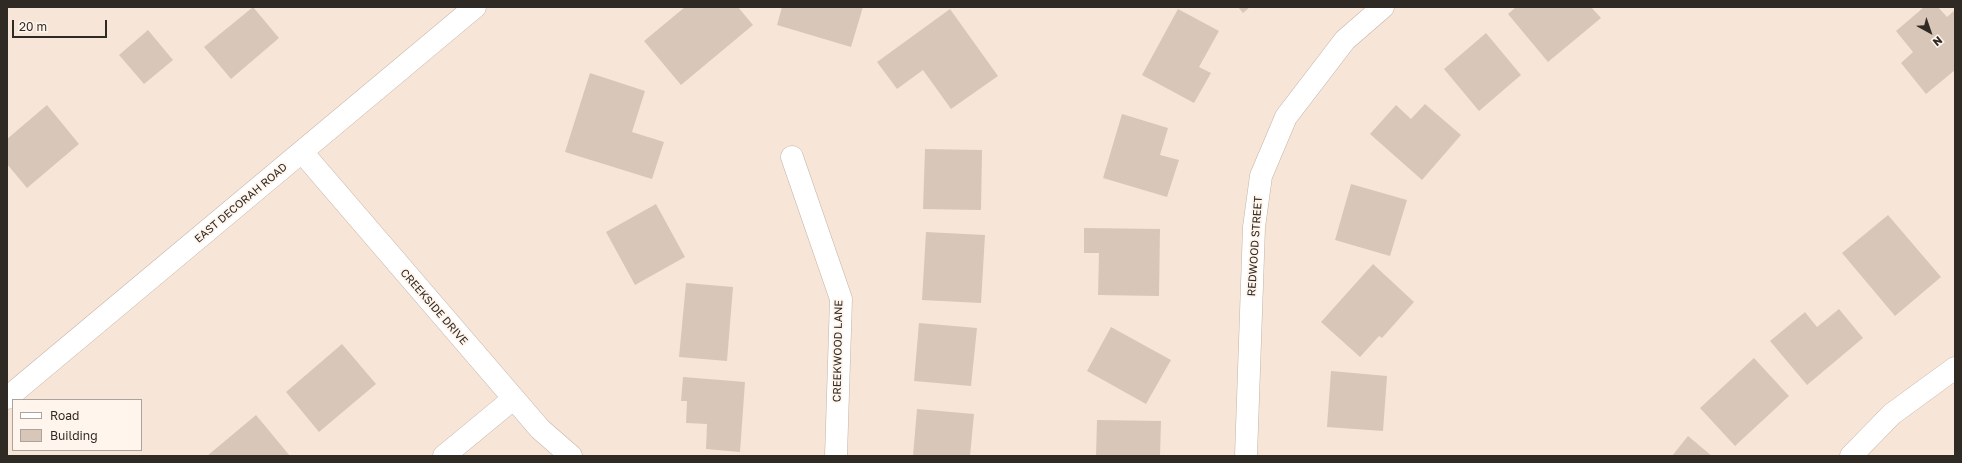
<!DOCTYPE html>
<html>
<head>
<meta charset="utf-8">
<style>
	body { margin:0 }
	#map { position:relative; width:1962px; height:463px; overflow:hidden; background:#f7e6d7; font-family:"Golos Text",sans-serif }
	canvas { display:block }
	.frame { position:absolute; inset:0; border:8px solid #302a24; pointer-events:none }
	.legend { position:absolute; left:12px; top:399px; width:130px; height:52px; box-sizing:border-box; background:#fff5ec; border:1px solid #aca49c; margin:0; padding:5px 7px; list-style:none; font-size:12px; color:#302a24 }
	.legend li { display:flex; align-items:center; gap:8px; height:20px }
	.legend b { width:20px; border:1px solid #aca49c }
	.north { position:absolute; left:1910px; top:12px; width:40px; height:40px; -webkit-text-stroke:3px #fff5ec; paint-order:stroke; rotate:140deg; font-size:11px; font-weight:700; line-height:16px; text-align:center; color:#302a24 }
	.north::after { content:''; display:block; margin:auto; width:14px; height:18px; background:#302a24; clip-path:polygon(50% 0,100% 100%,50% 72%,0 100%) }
	.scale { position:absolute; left:12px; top:20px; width:95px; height:18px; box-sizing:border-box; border:2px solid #302a24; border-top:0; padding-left:5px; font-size:12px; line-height:14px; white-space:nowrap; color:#302a24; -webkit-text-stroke:3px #fff5ec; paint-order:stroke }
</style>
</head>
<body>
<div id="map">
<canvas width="1962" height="463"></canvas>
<div class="frame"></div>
<ul class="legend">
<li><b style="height:5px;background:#fff"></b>Road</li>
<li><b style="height:11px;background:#d8c7b9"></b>Building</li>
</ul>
<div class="north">N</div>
<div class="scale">20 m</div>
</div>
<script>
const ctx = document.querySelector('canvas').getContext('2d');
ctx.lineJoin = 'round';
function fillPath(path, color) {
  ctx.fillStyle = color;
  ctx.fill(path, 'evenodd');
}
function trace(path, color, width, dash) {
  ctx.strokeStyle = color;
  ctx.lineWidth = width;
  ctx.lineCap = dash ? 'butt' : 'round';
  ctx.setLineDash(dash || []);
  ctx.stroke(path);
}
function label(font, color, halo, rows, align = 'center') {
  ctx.font = font + ' "Golos Text",sans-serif';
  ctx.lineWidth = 3.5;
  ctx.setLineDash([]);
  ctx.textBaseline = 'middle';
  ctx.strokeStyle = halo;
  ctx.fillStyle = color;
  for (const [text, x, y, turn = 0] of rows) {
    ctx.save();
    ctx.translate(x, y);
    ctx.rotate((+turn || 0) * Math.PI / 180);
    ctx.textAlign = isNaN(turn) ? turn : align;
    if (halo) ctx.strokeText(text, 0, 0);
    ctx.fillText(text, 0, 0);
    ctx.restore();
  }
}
fillPath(new Path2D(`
	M253,7l26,31 -48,41 -27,-32z
	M685,7h53l15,18 -72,60 -37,-44z
	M782,7h81l-12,40 -74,-22z
	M1238,7h12l-7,6z
	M1516,7h75l10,11 -53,44 -40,-48z
	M1924,7h14l9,10 8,-7v60l-29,24 -25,-31 12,-11 -17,-21z
	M950,9l48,67 -47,33 -28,-39 -26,19 -20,-27z
	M1178,9l41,22 -20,36 12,6 -17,30 -52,-28z
	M148,30l25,30 -29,24 -25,-29z
	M1486,33l35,42 -42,36 -35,-42z
	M590,73l55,18 -13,41 32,10 -12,37 -87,-27z
	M1425,104l36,31 -39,45 -52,-46 26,-29 15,14z
	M47,105l32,39 -52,44 -20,-24v-25z
	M1122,114l46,14 -8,27 19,5 -12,37 -64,-19z
	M925,149l57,1 -1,60 -58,-1z
	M1351,184l56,16 -17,56 -55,-16z
	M656,204l29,53 -50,28 -29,-53z
	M1888,215l53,62 -46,39 -53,-63z
	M1084,228l76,1 -1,67 -61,-1 1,-42h-15z
	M926,232l59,3 -4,68 -59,-3z
	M1373,264l41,38 -32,36 -3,-2 -19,21 -39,-35z
	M686,283l47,4 -6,74 -48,-4z
	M1839,309l24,29 -56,47 -37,-44 35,-29 12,15z
	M919,323l58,5 -6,58 -57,-5z
	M1111,327l60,33 -25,44 -59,-33z
	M342,344l34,40 -57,48 -33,-40z
	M1754,358l35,38 -54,50 -35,-38z
	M1331,371l56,5 -4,55 -56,-4z
	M683,377l62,5 -5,70 -34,-3 1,-25 -21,-1 1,-22h-6z
	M917,409l57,5 -4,42h-57z
	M256,415l34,41h-83z
	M1097,420l64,1 -1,35h-64z
	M1688,436l24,20h-40z`), '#d8c7b9');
const minor = new Path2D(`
	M302,152l238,277 31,27
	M792,157l49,142 -5,157
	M7,398l468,-391
	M444,456l69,-57
	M1246,456l8,-229 7,-51 25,-59 59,-77 38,-33
	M1851,456l41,-42 63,-46`);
trace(minor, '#c3b3a5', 23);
trace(minor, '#fff', 22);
label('11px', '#302a24', '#fff5ec', [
	["EAST DECORAH ROAD",241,203,-40],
	["REDWOOD STREET",1255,246,-86],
	["CREEKSIDE DRIVE",434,307,49],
	["CREEKWOOD LANE",838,351,-89]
]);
</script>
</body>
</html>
